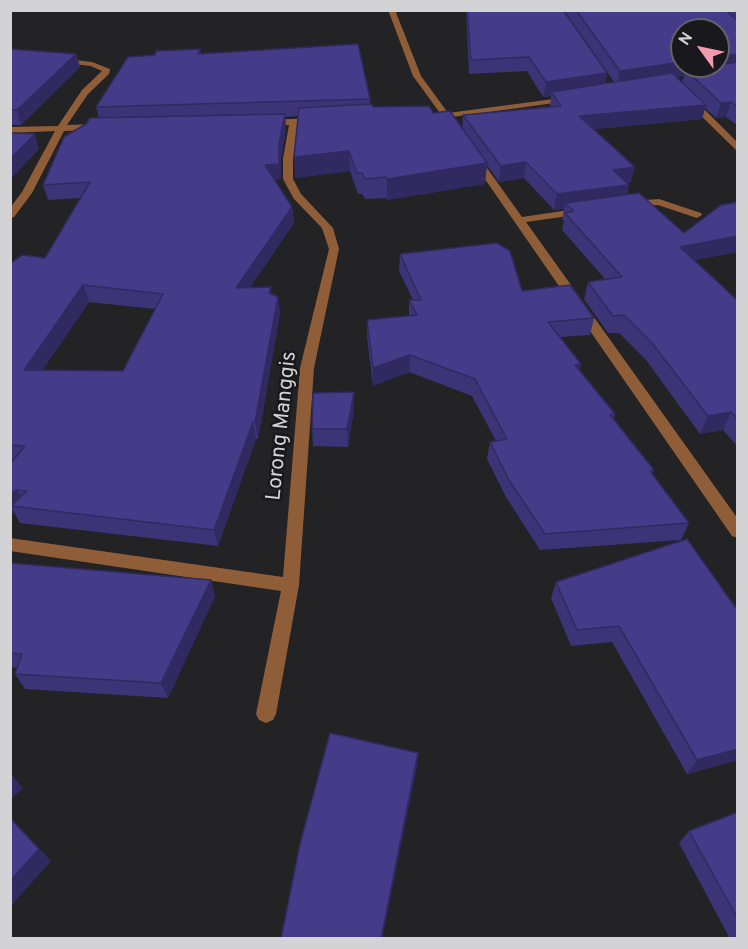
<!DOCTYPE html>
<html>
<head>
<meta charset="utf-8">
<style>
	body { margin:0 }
	#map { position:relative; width:748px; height:949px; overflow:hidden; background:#232326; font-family:Overpass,sans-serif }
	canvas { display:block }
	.frame { position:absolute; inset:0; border:12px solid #d3d3d5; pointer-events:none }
	.north { position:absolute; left:670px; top:18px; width:60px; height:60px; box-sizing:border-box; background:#19191d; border:2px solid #636367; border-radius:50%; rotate:303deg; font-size:16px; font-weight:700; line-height:24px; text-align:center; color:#d3d3d5 }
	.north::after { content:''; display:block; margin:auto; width:21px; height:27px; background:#f39aac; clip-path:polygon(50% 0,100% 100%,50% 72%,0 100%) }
</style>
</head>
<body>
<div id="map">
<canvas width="748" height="949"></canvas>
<div class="frame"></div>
<div class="north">N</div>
</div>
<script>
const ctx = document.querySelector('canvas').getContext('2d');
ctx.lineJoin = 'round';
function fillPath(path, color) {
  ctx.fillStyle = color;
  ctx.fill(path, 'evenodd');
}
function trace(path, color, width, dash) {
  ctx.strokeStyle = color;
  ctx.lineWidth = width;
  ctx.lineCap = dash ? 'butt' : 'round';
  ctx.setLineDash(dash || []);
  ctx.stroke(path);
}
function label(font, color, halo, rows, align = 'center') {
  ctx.font = font + ' Overpass,sans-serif';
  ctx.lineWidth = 5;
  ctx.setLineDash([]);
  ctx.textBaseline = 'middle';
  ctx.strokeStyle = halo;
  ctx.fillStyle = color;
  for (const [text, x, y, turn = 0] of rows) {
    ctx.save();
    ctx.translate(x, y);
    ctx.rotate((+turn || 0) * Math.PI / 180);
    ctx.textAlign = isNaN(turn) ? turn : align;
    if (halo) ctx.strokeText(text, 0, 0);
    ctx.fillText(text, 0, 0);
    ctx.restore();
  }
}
fillPath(new Path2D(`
	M388,10h7l26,66 27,37 121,-16 4,2 -4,2 -117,16 2,4 -4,3 -7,-6h-14v-4l11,-1 -27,-37z
	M58,58l34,4 18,7 -1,5 -21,20 -21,31 32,-1 4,3 -4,3 -35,1 -32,62 -18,24 -4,1v-10l12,-16 33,-61 -45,2v-6l48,-1 24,-36 20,-19 -11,-5 -36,-4 -1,-2z
	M686,97h6l46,46v9l-52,-51z
	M315,118l4,3 -1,2 -20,1 -5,35v20l8,15 32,34 6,21 -25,119 -15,217 -23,129 -3,6 -7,3 -7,-3 -3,-6 25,-123 -271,-40v-13l273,39 17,-209 29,-119 -7,-21 -28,-29 -11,-20v-20l6,-34 -22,1 -4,-3 4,-3z
	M474,153l3,1 45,63 61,-9 5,3 -5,3 -57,8 212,297v19l-6,-2 -263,-380z
	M659,199l42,14 1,2 -5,3 -39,-13 -28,2 -5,-3 5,-3z`), '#8f5e38');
fillPath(new Path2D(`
	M466,10h97l44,63 -2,10 9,-1 -50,-72h174v116l-12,-9 -10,1 -11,-10 -3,11 -108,10 37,53 -4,1 2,2 -2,10 57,38 54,19 -44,8 42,39 2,-1v149l-15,-17 -23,4 -54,-74 -27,-27h-11l-24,-34 4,-17 17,-3 -43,-49 2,-9 -2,-2 2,-10 -10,1 -30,-32 -25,4 -12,-17 -2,19 -98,16 -1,-2 -21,1 -3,-5h-4l-8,-23 -55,7 3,-62 -13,1 1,11 -5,31v20l-6,1 17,27 2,16 -44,64h21v7l7,3 2,17 -22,125h-2l-38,107 -198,-23 -6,-11 -4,2 3,-52h-3v-198l35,-6 35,-60 -32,2 -5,-15 56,-67 -3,-11 59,-52 45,-6 1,5 169,45v5l3,3 60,6 29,16 1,-14 87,-8 1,-11 -8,1 -16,-26 -58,3zM684,76l-2,6 -6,-5zM89,302l66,7 -32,62 -81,-1z
	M10,49l66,5 4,13 -59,58h-11z
	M400,254l122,37 72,27 -4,17 -30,2 21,27 -2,6 36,44 -1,5 40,51 -2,4 37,49 -8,17 -141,10 -34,-53 -19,-38 3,-17 6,-1 -24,-45 -63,-24 -36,14 -6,-49v-17l42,-4v-16h4l-14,-29z
	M354,392v17l-6,38 -35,-1 -1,-17z
	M10,563l201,17 4,16 -47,102 -143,-9 -10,-15 2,-6 -7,-1z
	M556,582l182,29v149l-51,14 -75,-132 -41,4 -20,-48z
	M738,812v127h-8l-51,-96 10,-12z`), '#3b3476');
fillPath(new Path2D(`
	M76,54l4,13 -59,58 -4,-15z
	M738,54v14l-52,2 -2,6 -67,10 3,-15 62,-9v4h36v-9z
	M607,73l-3,14 -53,5v4l-8,1 3,-15z
	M731,102l-5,15 -10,1 5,-15z
	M706,105l-4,14 -126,12 3,-15z
	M285,114l1,14 -5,31v20l-14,2 -2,-16z
	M35,134l4,15 -29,31v-21z
	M349,151l1,20 -55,7 -1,-21z
	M526,162l-2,16 -25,4 2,-16z
	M487,163l-2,21 -98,16v-21z
	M635,167l-4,15 -22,3 4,-15z
	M629,185l-4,15 -60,3 -1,6 -10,1 3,-16z
	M292,207l2,16 -55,81 -3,-16z
	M738,236v16l-64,12 6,-17z
	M83,285l6,17 -58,85 -7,-17z
	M278,297l2,17 -22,125 -3,-17z
	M410,355l-1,17 -36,14v-18z
	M581,364l-5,17 -1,-16z
	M354,392v17l-6,38 -1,-18z
	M731,412l-8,18 -23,4 8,-18z
	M253,422l3,17 -38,107 -4,-16z
	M17,490l9,17 -15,-1 3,6 -4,2v-21z
	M211,580l4,16 -47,102 -7,-15z
	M738,749v11l-51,14 10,-14z
	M418,753l-1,14 -35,172h-1z
	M12,775l11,13 -13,12v-24z
	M10,818l41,43 -41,46z`), '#302a60');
const building = new Path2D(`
	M467,10h96l44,63 -61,9 -17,-25 -58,3z
	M576,10h149l13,11v33l-20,3v-27h-36v32l-62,9z
	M358,44l12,55 -274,8 32,-50 27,-2 1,-4 44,-2 -2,5z
	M10,49l66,5 -59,56h-7z
	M738,62v45l-7,-5 -10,1 -35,-33 25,-4h7v-1z
	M672,73l34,32 -127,11 56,51 -22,3 16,15 -72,9 -31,-32 -25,4 -38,-51 98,-9 -10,-14z
	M372,104l1,3 56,-1 4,7 17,-2 37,52 -100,16 -1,-2 -21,2 -3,-6h-5l-8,-22 -55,6 5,-49z
	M285,114l-6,29v21l-14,1 27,42 -56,81 35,-1 -2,6 9,4 -23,125h-2l-39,108 -203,-24 16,-15 -10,-1 -7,3v-29l15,-18 -15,-1v-181l12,-9 23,3 45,-76 -47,3 21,-48 22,-13 4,-6zM83,285l80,9 -40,77 -99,-1z
	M10,133l25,1 -25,25z
	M639,193l45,40 37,-28 17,-3v34l-58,11 56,52 2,-1v121l-7,-7 -23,4 -56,-73 -28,-28 -11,1 -25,-34 34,-5 -57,-64 9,-2 -9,-8z
	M497,243l13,8 12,40 48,-6 24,33 -46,4 33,42 -6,1 40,49 -5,1 44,55 -4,1 39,52 -144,11 -36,-54 -19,-38 17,-3 -32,-60 -65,-24 -37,13 -6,-48 50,-5 -8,-15h12l-21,-46z
	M354,392l-7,37h-35l1,-36z
	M687,539l51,72v138l-41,11 -78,-134 -42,4 -21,-48z
	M10,563l201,17 -50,103 -146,-9 7,-20 -12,-1z
	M330,733l88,20 -37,186h-100l19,-95z
	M738,812v107l-49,-88z
	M10,818l29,31 -29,32z`);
fillPath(building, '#453c89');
trace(building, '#302a60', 1.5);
label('21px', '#d3d3d5', '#19191d', [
	["Lorong Manggis",283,426,-84]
]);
</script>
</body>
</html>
